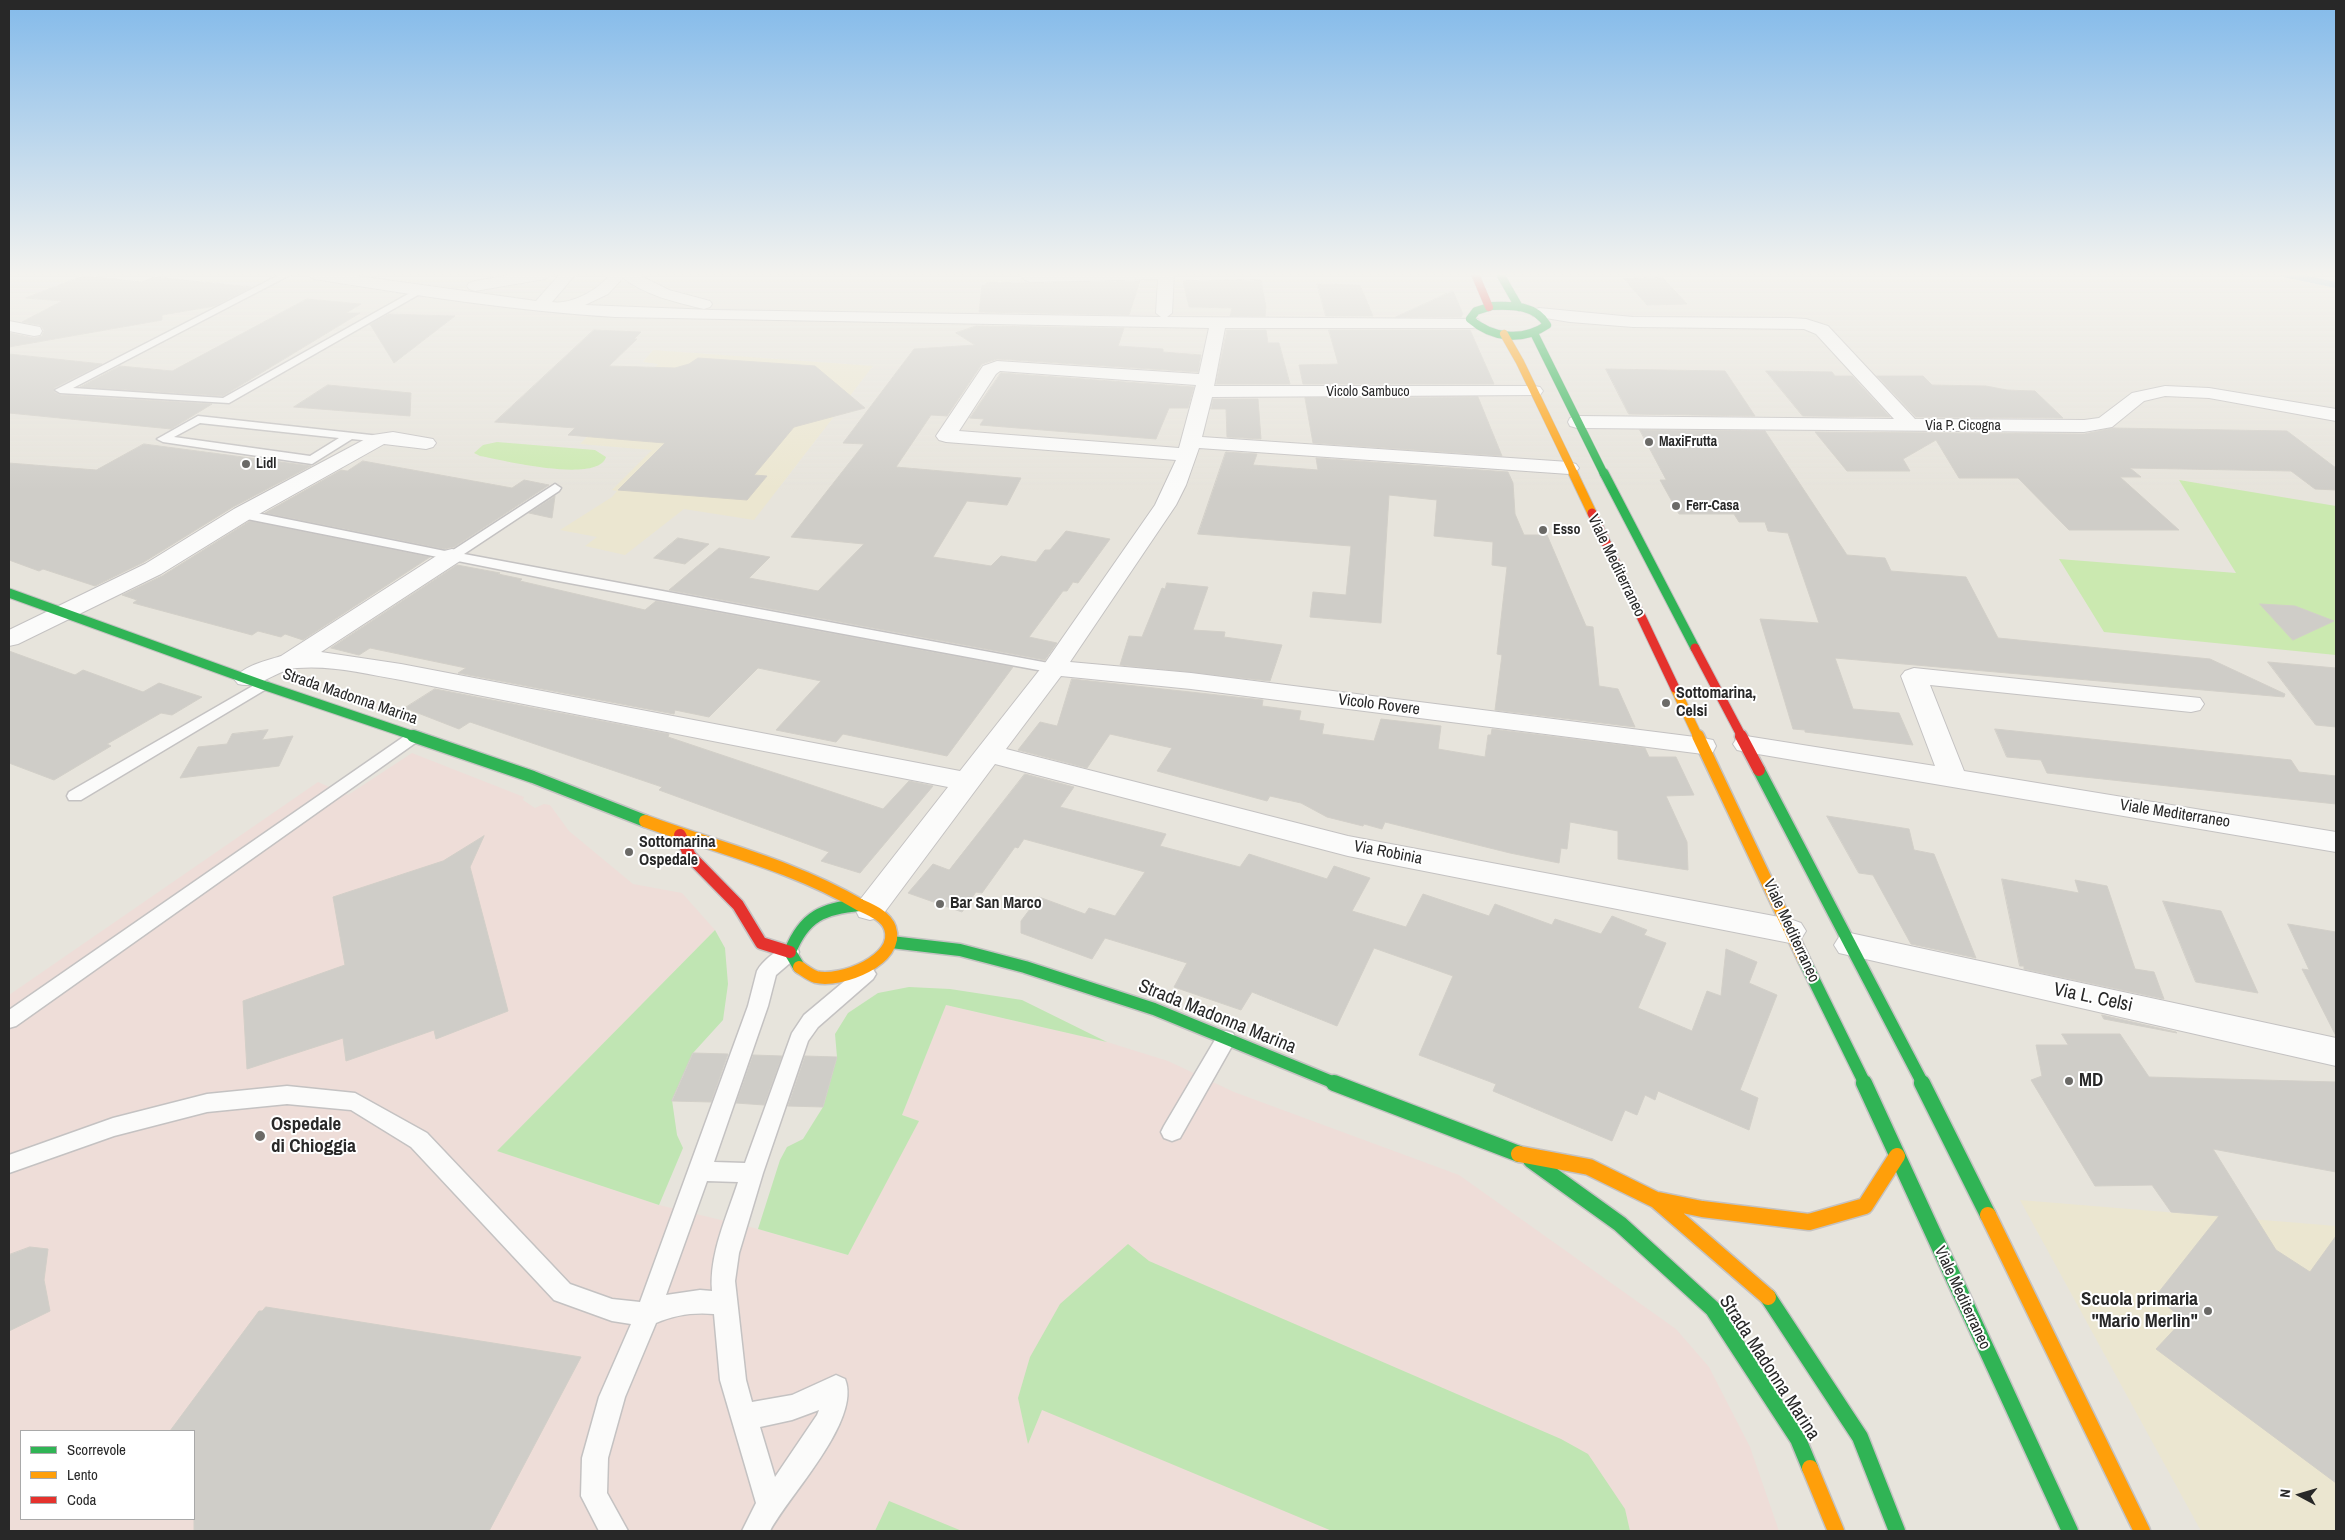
<!DOCTYPE html>
<html>
<head>
<meta charset="utf-8">
<style>
	body { margin:0 }
	#map { position:relative; width:2345px; height:1540px; overflow:hidden; background:#e7e4dc; font-family:"Archivo Narrow",sans-serif }
	canvas { display:block }
	.frame { position:absolute; inset:0; border:10px solid #282828; pointer-events:none }
	.legend { position:absolute; left:20px; top:1430px; width:175px; height:90px; box-sizing:border-box; background:#fff; border:1px solid #a9a9a9; margin:0; padding:6px 9px; list-style:none; font-size:15px; color:#282828 }
	.legend li { display:flex; align-items:center; gap:10px; height:25px }
	.legend b { width:25px; border:1px solid #a9a9a9 }
	.north { position:absolute; left:2275px; top:1470px; width:50px; height:50px; -webkit-text-stroke:4px #fff; paint-order:stroke; rotate:276deg; font-size:14px; font-weight:700; line-height:20px; text-align:center; color:#282828 }
	.north::after { content:''; display:block; margin:auto; width:18px; height:22px; background:#282828; clip-path:polygon(50% 0,100% 100%,50% 72%,0 100%) }
</style>
</head>
<body>
<div id="map">
<canvas width="2345" height="1540"></canvas>
<div class="frame"></div>
<ul class="legend">
<li><b style="height:6px;background:#30b455"></b>Scorrevole</li>
<li><b style="height:6px;background:#ff9f0a"></b>Lento</li>
<li><b style="height:6px;background:#e5322d"></b>Coda</li>
</ul>
<div class="north">N</div>
</div>
<script>
const ctx = document.querySelector('canvas').getContext('2d');
ctx.lineJoin = 'round';
function fillPath(path, color) {
  ctx.fillStyle = color;
  ctx.fill(path, 'evenodd');
}
function trace(path, color, width, dash) {
  ctx.strokeStyle = color;
  ctx.lineWidth = width;
  ctx.lineCap = dash ? 'butt' : 'round';
  ctx.setLineDash(dash || []);
  ctx.stroke(path);
}
function label(font, color, halo, rows, align = 'center') {
  ctx.font = font + ' "Archivo Narrow",sans-serif';
  ctx.lineWidth = 4;
  ctx.setLineDash([]);
  ctx.textBaseline = 'middle';
  ctx.strokeStyle = halo;
  ctx.fillStyle = color;
  for (const [text, x, y, turn = 0] of rows) {
    ctx.save();
    ctx.translate(x, y);
    ctx.rotate((+turn || 0) * Math.PI / 180);
    ctx.textAlign = isNaN(turn) ? turn : align;
    if (halo) ctx.strokeText(text, 0, 0);
    ctx.fillText(text, 0, 0);
    ctx.restore();
  }
}
fillPath(new Path2D(`
	M653,350l220,16 -119,154 -70,-11 -59,46 -40,-9 12,-9 -37,-7 52,-33 5,-6 -5,-1 40,-40 -72,-6 78,-80 -15,-2z
	M2020,1200l316,26v305h-135z`), '#ebe6d0');
fillPath(new Path2D(`
	M412,753l112,44 -1,3 12,8 9,-4 6,1 19,26 64,53 49,9 33,37 -217,221 161,54 99,24 90,26 70,-134 -16,-6 44,-110 161,37 61,19 66,31 225,83 217,154 33,38 41,80 29,84h-1770v-536l309,-213 30,13zM21,1431h173v88h-173z`), '#eeddd8');
fillPath(new Path2D(`
	M715,930l10,18 3,36 -5,36 -30,33 -21,47 5,35 6,13 -24,57 -162,-54z
	M909,987l41,2 72,11 85,42 -161,-37 -44,110 17,6 -71,134 -90,-26 22,-69 7,-13 16,-8 20,-32 14,-50 -2,-23 13,-21 30,-20z
	M1128,1244l21,17 412,178 27,15 37,55 5,22h-298l-290,-121 -14,34 -10,-46 12,-41 30,-53z
	M889,1501l73,30h-87z`), '#c0e5b3');
fillPath(new Path2D(`
	M497,442l98,8 11,7c-8,27 -104,3 -126,-1l-6,-3 9,-8z
	M2179,480l157,26v149l-232,-23 -45,-73 177,14z`), '#cbe9b0');
trace(new Path2D(`
	M2284,274l52,11`), '#8cc4ed', 6);
const building = new Path2D(`
	M83,276l59,6 12,-5 98,10 -37,19 -53,9v5l-153,27v-14l25,5 8,-2 2,-6 -4,-5 -18,-3 40,-21 -36,-3z
	M1663,278l24,26 -40,1 -23,-26z
	M1261,280l5,27 -1,9h-35l2,-8 -43,-1 -6,-26z
	M1140,281l-11,34 -150,-3 3,-27h4v-2z
	M1317,284l43,1 13,31h-47z
	M1453,291l10,23 -2,3h-65z
	M307,299l54,5 -15,9h14l-137,83 -143,-9 40,-21 52,5z
	M388,314l67,2 -61,47 -24,-39z
	M976,326l148,2 -6,18 45,3v3l38,3 -3,17 -201,-13 -15,5 -35,52 -16,-1 -35,52 125,11 -14,27 -40,-4 -34,56 58,9 10,-10 35,6 9,-12h5l16,-19 44,8 -32,44 -5,-1 -6,9h-4l-34,46 28,6 -12,17 -376,-70 50,-42 51,9 -21,21 69,13 46,-47 -73,-7 73,-93 -21,-1 71,-94 61,-4 -19,-12z
	M594,330l47,2 -7,7h3l-28,27 66,2 14,-4 9,-6 117,8 50,42 -71,19 -40,48 13,1 -20,24 -129,-10 47,-47 -97,-8 7,-7 -80,-6z
	M1227,330h39l2,13h11l11,41h-74z
	M1329,330h141l24,54h-191l-4,-19 39,-1z
	M9,354l93,10 -48,24v4l6,3 152,9 -41,25 -162,-16z
	M1606,369l119,2 30,45 -126,-2z
	M1766,371l66,1 3,4h17l38,41 -87,-1z
	M1001,373l193,14 -6,21h-19l-13,31 -176,-14 4,-6 -14,-1z
	M1877,376h46l9,9 54,1 21,4 28,1 28,27 -147,-1z
	M328,385l83,8 -1,23 -116,-9z
	M1478,397l24,59 -189,-13 -8,-45z
	M1213,399h45l3,40 -34,-2 -1,-28h-15z
	M2113,428l174,3 49,37v22l-21,-1 -24,-18 -161,-3 11,9h-21l59,53h-110l-51,-52h-59l-23,-38 -33,19 7,12h-63l-32,-39 269,2z
	M1640,430l125,1 82,124 38,3 6,13 75,6 32,61 212,21 75,35 -1,3 -449,-39 18,51 46,4 14,32 -108,-13v-2l-12,-1 -33,-110 59,4 -31,-90 -20,-2 -3,-9h-26l-5,-8h-55l-19,-34h6z
	M144,444l167,22 -78,41 -89,55 -49,24 -52,-17 -4,2 -30,-11v-97l87,7z
	M1226,452l31,2 -4,11 65,5 -2,-12 192,14 5,11 2,31 9,21h23l39,91 7,1 6,59 19,3 17,38 -140,-17 7,-55 -5,-1 10,-87 -15,-2 1,-23 -59,-6 3,-36 -48,-5 -8,128 -71,-6 3,-25 33,3 5,-49 -153,-12z
	M363,461l149,27 12,-8 25,5 -95,62 -10,2 -179,-36 76,-43 6,1z
	M555,496l-3,22 -23,-5z
	M250,521l180,36 -127,83 -18,-6 -4,3 -23,-6 -6,4 -119,-32 4,-3 -15,-5 40,-19z
	M678,538l31,6 -24,20 -31,-6z
	M457,565l43,8 -2,1 24,5 -2,2 125,29 11,-9 357,66 -66,89 -104,-22 -7,8 -60,-12 45,-49 -63,-13 -49,49 -34,-7 -1,4 -216,-41 8,-5 -96,-20 -11,7 -28,-7z
	M1167,583l41,4 -15,43 32,2 -1,5 58,8 -12,36 -150,-16 9,-29 13,1 20,-49 3,1z
	M2260,604l35,2 39,15 -41,19z
	M9,651l66,24 8,-5 60,22 16,-9 43,14 -30,18 -11,-2 -54,31 4,2 -57,34 -45,-17z
	M2268,662l68,6v59l-20,-2z
	M1072,679l191,21 -1,6 39,5 -2,9 25,4 -2,10 52,7 7,-22 60,7 -3,23 47,8 3,-22h3l1,-6 153,19 4,9h27l18,38 -28,1 21,46 1,28 -70,-11v-28l-48,-9 -3,27 -6,-1 -2,15 -49,-10 -125,-31 -3,7 -18,-5 -1,2 -36,-9 -26,-14 -31,-7 -3,5 -110,-30 15,-23 -62,-14 -23,34 -69,-18 22,-28 17,4z
	M435,689l234,45 -1,3 215,72 26,-28 24,5 -73,87 -39,-12 8,-9 -170,-62 3,-3 -192,-65 -11,7 -54,-21z
	M1995,729l296,31 8,12 37,4v28l-289,-31 -6,-13 -34,-3z
	M268,730l-6,10 31,-4 -14,30 -99,12 18,-31 29,-3 5,-10z
	M1025,774l49,13 -14,20 106,27 -6,12 80,21 9,-13 78,25 7,-13 36,12 -18,33 54,16 17,-33 66,22 6,-12 57,21 3,-6 46,15 11,-18 35,14 -3,5 22,8 -28,65 54,23 15,-40 14,5 5,-47 31,13 -8,21 28,12 -37,95 18,8 -9,32 -91,-39 -3,9 -10,-5 -8,20 -12,-5 -13,31 -119,-50 3,-7 -77,-29 34,-79 -79,-28 -37,78 -85,-34 -11,18 -67,-23 13,-24 -82,-25 -13,21 -71,-26v-12l18,-24 46,17 4,-6 26,8 30,-44 -121,-33 -6,9 -3,-1 -33,46 -6,-1 -14,20 -54,-19 25,-29 16,6z
	M1827,816l82,13 5,21 20,4 42,104 -65,-14 -38,-69 -14,-2z
	M484,836l-14,31 38,144 -72,28 -2,-9 -88,31 -3,-23 -96,31 -4,-68 102,-36 -12,-68 110,-36z
	M2002,879l77,14 -4,-13 32,6 28,83 19,3 10,27 -140,-30v-3h-4z
	M2163,901l58,10 37,82 -62,-11z
	M2288,924l48,8v104l-34,-67 7,1z
	M2102,1015l74,17 1,1 -73,-14z
	M2062,1034h58l29,43 187,5v90l-123,-23 63,101 34,22 26,-36v247l-180,-134 28,-30 -29,-22 64,-81 -48,-4 -19,-27 -57,1 -64,-106 11,-4 -6,-31h32z
	M693,1053l35,1 -17,48 -39,-1z
	M753,1055l29,1 -18,49 -28,-2z
	M805,1056l32,1 -14,50 -35,-1z
	M30,1247l18,2 -4,31 6,31 -41,20v-76z
	M266,1307l315,50 -92,174h-295v-100h-24l89,-120h3z`);
fillPath(building, '#cfcdc8');
trace(building, '#d2cfc8', 1);
const lane = new Path2D(`
	M281,274h11l-219,114 150,10 194,-109 8,2 -196,112 -169,-10 -5,-3z
	M198,416l182,20 6,3 -6,3 -28,-3 -40,25 -149,-22 -6,-3zM200,423l139,15 -29,18 -136,-19z
	M555,484l6,4 -2,3 -95,63 590,110 7,4 -7,4 -16,-2 -485,-90 -311,-62 -6,-4 6,-4 208,42z
	M263,680l5,2 3,3 -3,3 -187,112h-12l-2,-4 2,-4z
	M415,731l6,2 2,3 -2,3 -405,287 -7,2v-18l400,-277z
	M790,945l7,2 2,5 -2,5 -21,18 -8,31 -54,156 31,1 47,-130 12,-18 55,-46 7,-2 7,2 3,5 -3,5 -55,48 -10,14 -45,132 -24,80 -4,28 11,99 6,22 40,-7 44,-20 9,4c17,41 -56,116 -75,152h-28l14,-28 -36,-123 -6,-66c-20,-2 -40,1 -58,9l-31,74 -17,61 -1,35 21,38h-29l-18,-35 1,-38 17,-61 32,-73 -19,-3 -58,-21 -143,-153 -60,-37 -64,-6 -80,8 -93,24 -105,37v-18l104,-37 94,-24 80,-8 68,7 72,40 143,151 42,15 28,3 108,-296 9,-35c6,-11 22,-23 33,-26zM707,1181l31,1c-11,34 -29,72 -26,109l-12,-1 -34,5zM819,1410l-2,5 -42,62 -15,-50 32,-7z
	M1226,1031l7,2 3,6 -56,99 -8,3 -8,-3 -3,-6 3,-6 55,-93z`);
const street = new Path2D(`
	M306,274h38l192,27 24,-27h16l-24,28c19,3 47,-12 58,-28h27l32,16 41,11 2,3 -2,3 -6,2c-29,-7 -57,-13 -81,-31l-15,16 -23,11 128,5 448,7 -5,-4 2,-34 -128,3 -5,-2 -3,-3 2,-3h150l-2,39 -5,4 311,2 2,4 -2,4 -6,1h-247l-11,58h320l6,1 3,4 -3,4 -328,2 -10,40 367,25 7,2 3,4 -3,4 -7,2 -370,-26 -13,37 -10,20 -106,157 121,11 512,65 10,2 3,6 -3,6 -10,2 -512,-65 -130,-13 -55,73 342,87 442,83 11,4 5,8 -5,8 -11,4 -442,-87 -353,-92 -114,153 -11,3 -11,-3 -4,-8 4,-8 89,-114 -547,-107c-35,-6 -69,-15 -104,-12 -22,2 -38,22 -59,16l-4,-5c10,-14 32,-18 47,-23l163,-105 8,-2 8,2 3,5 -3,5 -139,91 80,12 559,107 85,-108 110,-158 21,-45 -230,-18 -7,-2 -3,-4 47,-70 14,-5 202,13 10,-46 -594,-11c-101,-6 -201,-22 -301,-38zM1000,371l196,14 -17,63 -220,-17 37,-57z
	M517,274h36l-8,5 -70,12 -6,-2 -2,-3 2,-3 6,-2z
	M1539,308l94,9 157,1 16,1 22,7 87,93 169,1 15,-2 33,-25 33,-7 44,2 127,21v12l-127,-23 -44,-2 -21,5 -32,26 -28,5 -507,-4 -7,-2 -2,-4 2,-4 7,-2 317,3 -78,-85 -12,-5 -171,-2 -63,-5 -37,-6 -2,-3 2,-3z
	M9,321l31,6 2,4 -2,4 -6,1 -25,-5z
	M393,432l40,7 3,4 -3,4 -7,2 -42,-5 -134,75 -89,55 -143,70 -9,2v-16l136,-66 89,-55 139,-74z
	M1914,668l286,30 4,6 -4,6 -9,2 -261,-27 34,86 372,61v20l-590,-100 -9,-2 -4,-6 4,-6 9,-2 189,30 -34,-90 4,-5z
	M1850,933l486,105v28l-497,-113 -5,-8 5,-8z`);
const fastFar3 = new Path2D(`
	M1500,274l19,33
	M1492,306c20,-1 44,-1 55,19 -25,17 -55,13 -77,-6l6,-8z
	M1534,333l70,141`);
const fastFar2 = new Path2D(`
	M1604,473l91,175
	M9,593l254,92 154,52`);
const fastFar1 = new Path2D(`
	M413,736l120,41 112,44
	M1759,770l164,314
	M891,942l69,8 65,17 129,42 183,75
	M1804,960l61,124
	M799,967l-9,-15c14,-36 34,-44 70,-47`);
const fast = new Path2D(`
	M1334,1083l185,71
	M1864,1083l206,448
	M1922,1083l66,132
	M1531,1160l89,64 93,85 85,130 12,29
	M1768,1297l92,140 37,94`);
const slowFar3 = new Path2D(`
	M1504,334l16,28 54,112`);
const slowFar2 = new Path2D(`
	M1573,473l19,40
	M1675,688l23,49`);
const slowFar1 = new Path2D(`
	M1698,736l106,224
	M645,821c73,27 147,44 215,84
	M799,967c5,3 11,8 17,10 24,6 85,-17 74,-49 -4,-12 -19,-18 -30,-23`);
const slow = new Path2D(`
	M1519,1154l70,13 67,33 112,97
	M1658,1200l44,9 107,13 56,-16 32,-50
	M1988,1215l154,316
	M1810,1468l26,63`);
const jamFar2 = new Path2D(`
	M1475,274l14,33`);
const jamFar1 = new Path2D(`
	M1592,513l83,175
	M1695,648l47,89`);
const jam = new Path2D(`
	M1741,736l18,34
	M680,835l10,21 48,49 23,38 29,9`);
trace(lane, '#c4c2c2', 3);
trace(street, '#c4c2c2', 2);
trace(fastFar3, '#c4c2c2', 9);
trace(fastFar2, '#c4c2c2', 11);
trace(fastFar1, '#c4c2c2', 15);
trace(fast, '#c4c2c2', 19);
trace(slowFar3, '#c4c2c2', 9);
trace(slowFar2, '#c4c2c2', 11);
trace(slowFar1, '#c4c2c2', 15);
trace(slow, '#c4c2c2', 19);
trace(jamFar2, '#c4c2c2', 9);
trace(jamFar1, '#c4c2c2', 11);
trace(jam, '#c4c2c2', 15);
fillPath(lane, '#fbfbfa');
fillPath(street, '#fbfbfa');
trace(fastFar3, '#30b455', 8);
trace(fastFar2, '#30b455', 9);
trace(fastFar1, '#30b455', 12);
trace(fast, '#30b455', 16);
trace(slowFar3, '#ff9f0a', 8);
trace(slowFar2, '#ff9f0a', 9);
trace(slowFar1, '#ff9f0a', 12);
trace(slow, '#ff9f0a', 16);
trace(jamFar2, '#e5322d', 8);
trace(jamFar1, '#e5322d', 9);
trace(jam, '#e5322d', 12);
const sky = ctx.createLinearGradient(0, 0, 0, 490);
sky.addColorStop(0, '#83baea');
sky.addColorStop(0.56, '#f4f3ef');
sky.addColorStop(1, '#f4f3ef00');
ctx.fillStyle = sky;
ctx.fillRect(0, 0, 2345, 490);
for (const [x, y, r, color] of [
	[1649,442,5,"#6b6a67"],
	[246,464,5,"#6b6a67"],
	[1676,506,5,"#6b6a67"],
	[1543,530,5,"#6b6a67"],
	[1666,703,5,"#6b6a67"],
	[629,852,5,"#6b6a67"],
	[940,904,5,"#6b6a67"],
	[2069,1081,5,"#6b6a67"],
	[260,1136,6,"#6b6a67"],
	[2208,1311,5,"#6b6a67"]
]) {
  const dot = new Path2D();
  dot.arc(x, y, r, 0, 2 * Math.PI);
  ctx.fillStyle = color;
  ctx.fill(dot);
  trace(dot, '#fff', 2);
}
label('14px', '#282828', '#fff', [
	["Vicolo Sambuco",1368,392],
	["Via P. Cicogna",1963,426]
]);
label('bold 14px', '#282828', '#fff', [
	["MaxiFrutta",1659,442],
	["Lidl",256,464],
	["Ferr-Casa",1686,506],
	["Esso",1553,530]
], 'left');
label('16px', '#282828', '#fff', [
	["Viale Mediterraneo",1616,566,64],
	["Strada Madonna Marina",350,697,19],
	["Vicolo Rovere",1379,705,7],
	["Viale Mediterraneo",2175,814,9],
	["Via Robinia",1388,853,11],
	["Viale Mediterraneo",1791,931,65],
	["Viale Mediterraneo",1962,1298,65]
]);
label('bold 16px', '#282828', '#fff', [
	["Sottomarina,",1676,694],
	["Celsi",1676,712],
	["Sottomarina",639,843],
	["Ospedale",639,861],
	["Bar San Marco",950,904]
], 'left');
label('19px', '#282828', '#fff', [
	["Via L. Celsi",2093,998,12],
	["Strada Madonna Marina",1217,1017,22],
	["Strada Madonna Marina",1769,1368,57]
]);
label('bold 19px', '#282828', '#fff', [
	["MD",2079,1081],
	["Ospedale",271,1125],
	["di Chioggia",271,1147],
	["Scuola primaria",2198,1300,"right"],
	["\"Mario Merlin\"",2198,1322,"right"]
], 'left');
</script>
</body>
</html>
